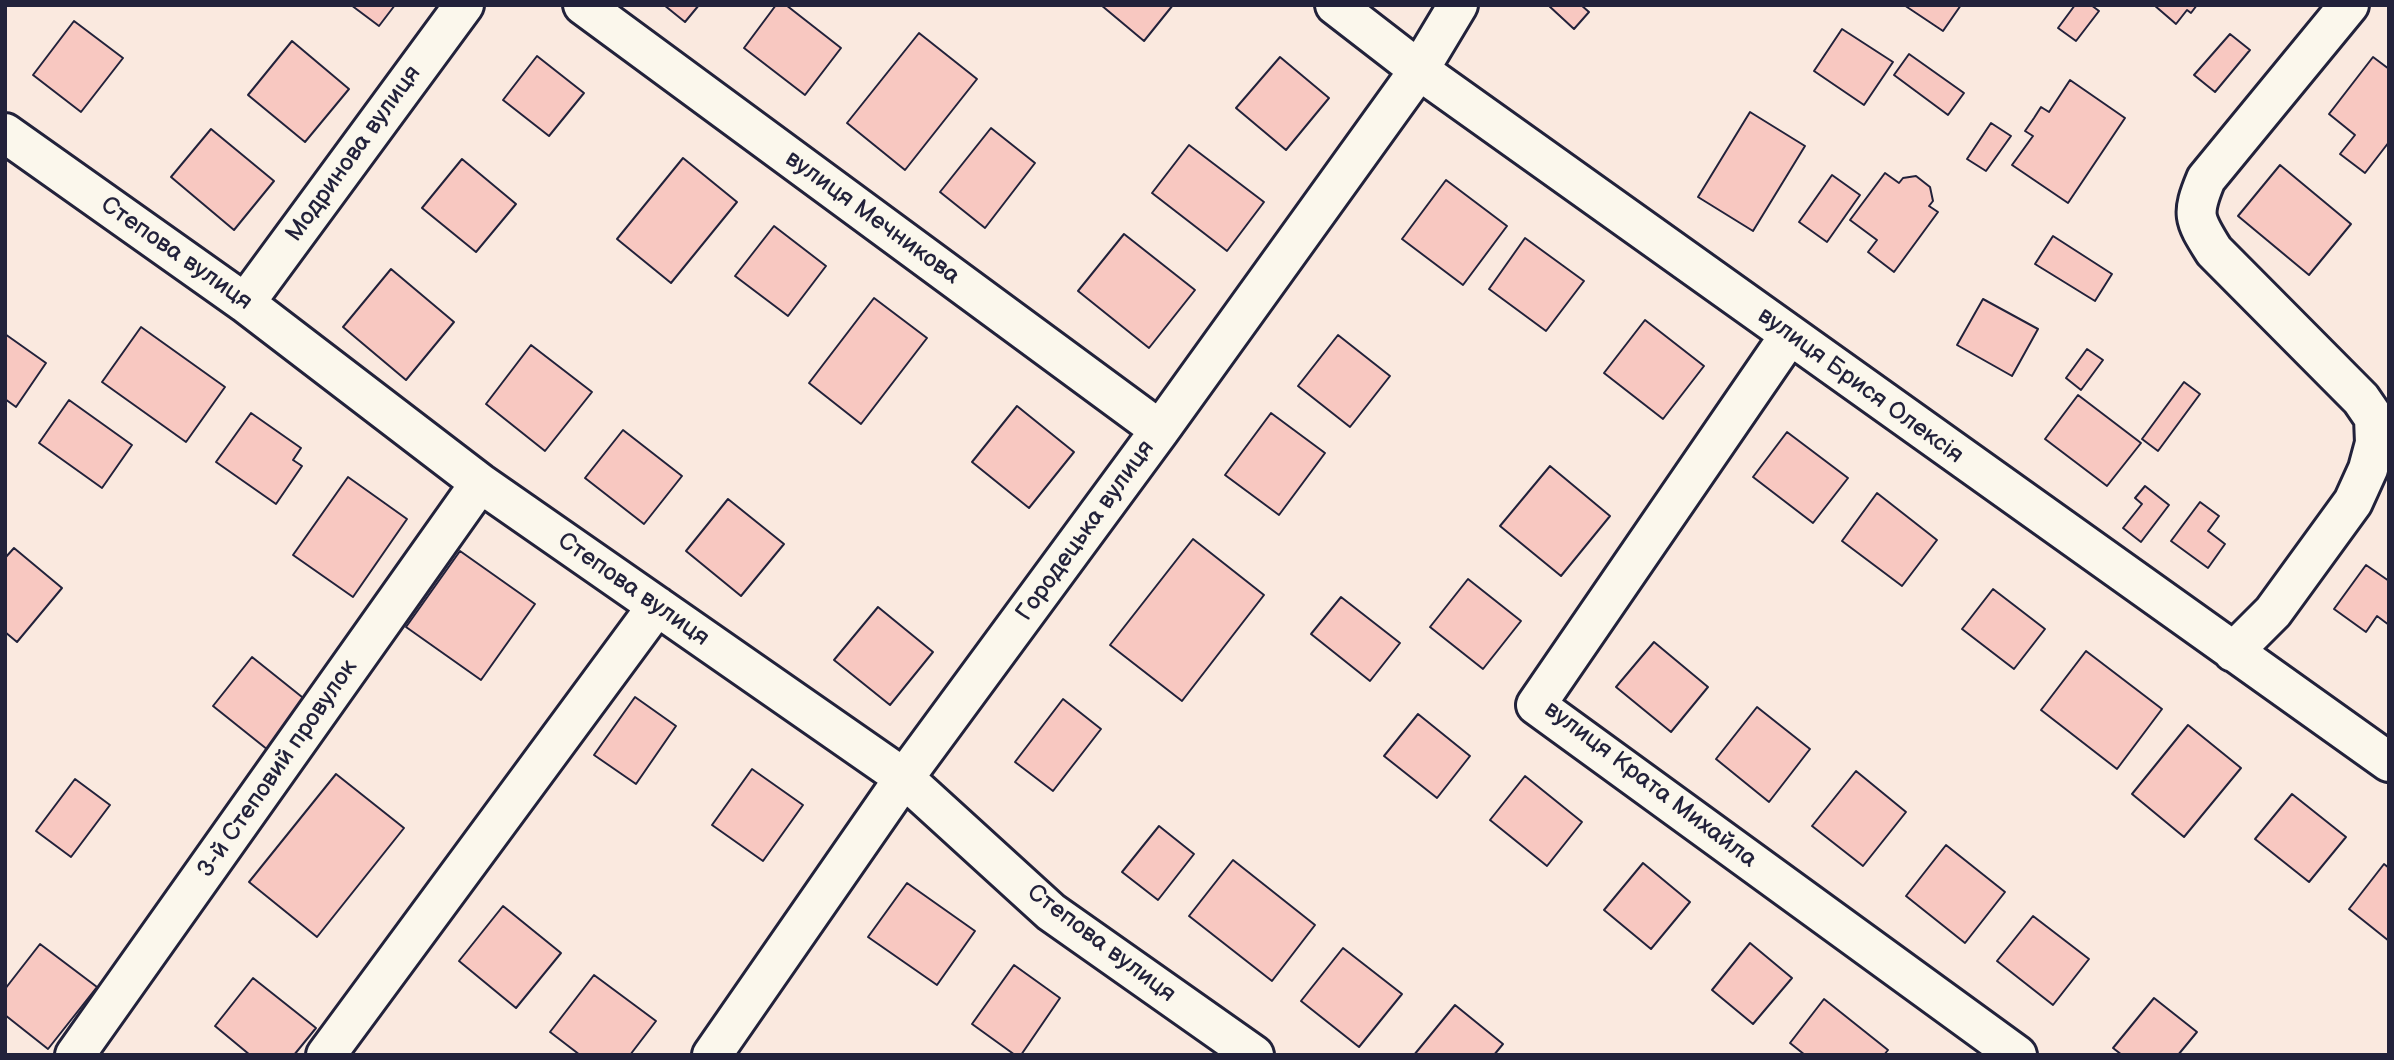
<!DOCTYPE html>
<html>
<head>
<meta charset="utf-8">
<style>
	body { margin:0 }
	#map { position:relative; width:2394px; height:1060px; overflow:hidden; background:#fae9df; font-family:"Balsamiq Sans",sans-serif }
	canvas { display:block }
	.frame { position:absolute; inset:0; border:7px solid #22223b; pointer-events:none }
</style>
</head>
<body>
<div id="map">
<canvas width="2394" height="1060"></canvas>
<div class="frame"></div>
</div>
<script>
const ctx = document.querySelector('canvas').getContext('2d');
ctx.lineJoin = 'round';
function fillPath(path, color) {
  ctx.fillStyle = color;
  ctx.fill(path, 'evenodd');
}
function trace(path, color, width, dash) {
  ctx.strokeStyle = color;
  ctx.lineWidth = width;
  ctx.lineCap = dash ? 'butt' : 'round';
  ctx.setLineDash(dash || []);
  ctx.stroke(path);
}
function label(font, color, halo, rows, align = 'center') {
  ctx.font = font + ' "Balsamiq Sans",sans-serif';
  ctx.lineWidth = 5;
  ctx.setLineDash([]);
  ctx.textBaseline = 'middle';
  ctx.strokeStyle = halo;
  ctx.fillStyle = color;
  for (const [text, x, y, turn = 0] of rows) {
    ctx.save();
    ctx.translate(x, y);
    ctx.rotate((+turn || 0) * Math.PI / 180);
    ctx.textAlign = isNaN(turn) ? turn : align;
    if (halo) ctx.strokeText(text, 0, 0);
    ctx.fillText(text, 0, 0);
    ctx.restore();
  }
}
const building = new Path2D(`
	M351,5h44l-16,21z
	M664,5h35l-14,17z
	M776,5h10l55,43 -36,47 -61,-47z
	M1101,5h72l-29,36z
	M1548,5h33l8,7 -15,17z
	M1904,5h57l-18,26z
	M2075,5h16l8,6 -23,30 -18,-13z
	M2154,5h43l-6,8 -4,-3 -11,14z
	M74,21l49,37 -42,54 -48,-37z
	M1842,29l51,33 -29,43 -50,-34z
	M919,33l58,46 -72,91 -58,-47z
	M2230,34l20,16 -35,42 -21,-17z
	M292,41l57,48 -44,53 -57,-47z
	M1909,54l55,39 -16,22 -54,-40z
	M537,56l47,37 -35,43 -46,-36z
	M1280,57l49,41 -43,52 -50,-42z
	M2373,57l16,12v73l-24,31 -25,-19 15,-19 -26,-21z
	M2070,80l55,38 -57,85 -56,-38 21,-29 -8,-5 9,-13 7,-11 8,5z
	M1750,112l55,34 -52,85 -55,-34z
	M1991,123l20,13 -25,35 -19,-12z
	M991,128l44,35 -50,65 -45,-36z
	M211,129l63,52 -40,49 -63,-53z
	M1189,145l75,57 -37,49 -75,-58z
	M683,158l54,44 -66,81 -54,-44z
	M462,159l54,45 -40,48 -54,-44z
	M2280,165l71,59 -42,51 -71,-59z
	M1885,173l14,10 4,-5 13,-2 14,11 3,14 -4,5 9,6 -44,60 -26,-20 9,-12 -27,-20z
	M1832,175l28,20 -33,47 -28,-20z
	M1446,180l61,46 -44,59 -61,-46z
	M774,226l52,40 -38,50 -53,-40z
	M1124,234l71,56 -46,58 -71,-57z
	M2053,236l59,38 -17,27 -60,-37z
	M1525,238l59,43 -38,50 -57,-42z
	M391,269l63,53 -48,58 -63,-53z
	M874,298l53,40 -66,86 -52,-41z
	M1983,299l55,30 -26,47 -55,-31z
	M1645,320l59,46 -41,53 -59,-46z
	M141,327l84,60 -39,55 -84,-60z
	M5,334l41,29 -30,44 -11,-8z
	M1338,335l52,41 -40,51 -52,-41z
	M531,345l61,47 -47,59 -59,-47z
	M2087,349l16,11 -22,30 -15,-12z
	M2184,382l16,12 -42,57 -16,-12z
	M2078,395l63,48 -34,43 -62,-47z
	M69,400l63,45 -30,43 -63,-45z
	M1017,406l57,46 -45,56 -57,-46z
	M251,413l50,35 -8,12 9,6 -26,38 -60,-42z
	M1271,413l54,40 -46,62 -54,-40z
	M623,430l59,46 -38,48 -59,-46z
	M1787,432l61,46 -35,45 -60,-46z
	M1550,466l60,50 -49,60 -61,-50z
	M348,477l59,42 -54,78 -60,-42z
	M2145,486l24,19 -28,37 -18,-14 19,-24 -7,-6z
	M1877,493l60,47 -35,46 -60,-45z
	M728,499l56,45 -43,52 -55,-45z
	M2200,502l19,14 -11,15 17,13 -17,24 -37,-27z
	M1193,539l71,56 -82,106 -72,-56z
	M14,548l48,40 -45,54 -12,-10v-74z
	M460,551l75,53 -54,76 -75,-53z
	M2366,565l23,16v44l-12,-9 -11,16 -32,-23z
	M1468,579l53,42 -38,48 -53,-42z
	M1993,589l52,40 -31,40 -52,-40z
	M1341,597l59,46 -30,38 -59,-47z
	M878,607l55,45 -43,53 -56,-45z
	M1654,642l54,45 -37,45 -55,-45z
	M2086,651l76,58 -45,60 -76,-59z
	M252,657l55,44 -39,49 -55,-44z
	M635,697l41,29 -40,58 -42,-29z
	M1063,699l38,30 -48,62 -38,-29z
	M1757,707l53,42 -41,53 -53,-43z
	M1418,714l52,42 -33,42 -53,-42z
	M2188,725l53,43 -57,69 -52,-43z
	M752,769l51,36 -40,56 -51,-36z
	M1856,771l50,41 -43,54 -51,-40z
	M336,774l68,54 -87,109 -68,-55z
	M1525,776l57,46 -35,44 -57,-46z
	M75,779l35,26 -39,52 -35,-26z
	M2292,794l54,43 -37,45 -54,-43z
	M1159,826l35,28 -36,46 -36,-28z
	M1946,845l59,47 -40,51 -59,-47z
	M1233,860l82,65 -43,56 -83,-65z
	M1643,863l47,39 -39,47 -47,-39z
	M2384,864l5,4v73l-40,-32z
	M907,883l68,48 -38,54 -69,-48z
	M503,906l58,47 -45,55 -57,-47z
	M2033,916l56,43 -36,46 -56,-44z
	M1750,943l42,35 -39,46 -41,-34z
	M40,944l57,43 -49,62 -43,-34v-26z
	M1343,948l59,46 -43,53 -58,-46z
	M1014,965l46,33 -39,57h-6l-43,-31z
	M594,975l62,46 -26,34h-50l-30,-23z
	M253,978l63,50 -22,27h-44l-35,-29z
	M2154,998l43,34 -19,23h-56l-9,-7z
	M1824,999l64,51 -4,5h-79l-15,-12z
	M1455,1005l48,39 -9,11h-80z`);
fillPath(building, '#f8c8c1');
trace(building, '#22223b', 2);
const minor = new Path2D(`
	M583,5l577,425
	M1335,5l84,65 970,692
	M5,133l240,170 235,180 424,295 147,134 203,143
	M245,303l219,-298
	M1789,336l-253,369 481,350
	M2233,652l40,-40 80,-110 15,-33 7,-26 -1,-25 -13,-19 -147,-148c-20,-32 -23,-36 -8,-72l143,-174
	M75,1055l405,-572
	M326,1055l331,-449
	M712,1055l192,-277 256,-348 259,-360 39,-65`);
trace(minor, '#22223b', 44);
trace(minor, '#fbf7ec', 38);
label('24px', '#22223b', '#fbf7ec', [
	["Модринова вулиця",354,154,-54],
	["вулиця Мечникова",872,218,36],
	["Степова вулиця",176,254,35],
	["вулиця Брися Олексія",1860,386,36],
	["Городецька вулиця",1086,531,-54],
	["Степова вулиця",633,590,35],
	["3-й Степовий провулок",278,769,-55],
	["вулиця Крата Михайла",1650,785,37],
	["Степова вулиця",1101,944,37]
]);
</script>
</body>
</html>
